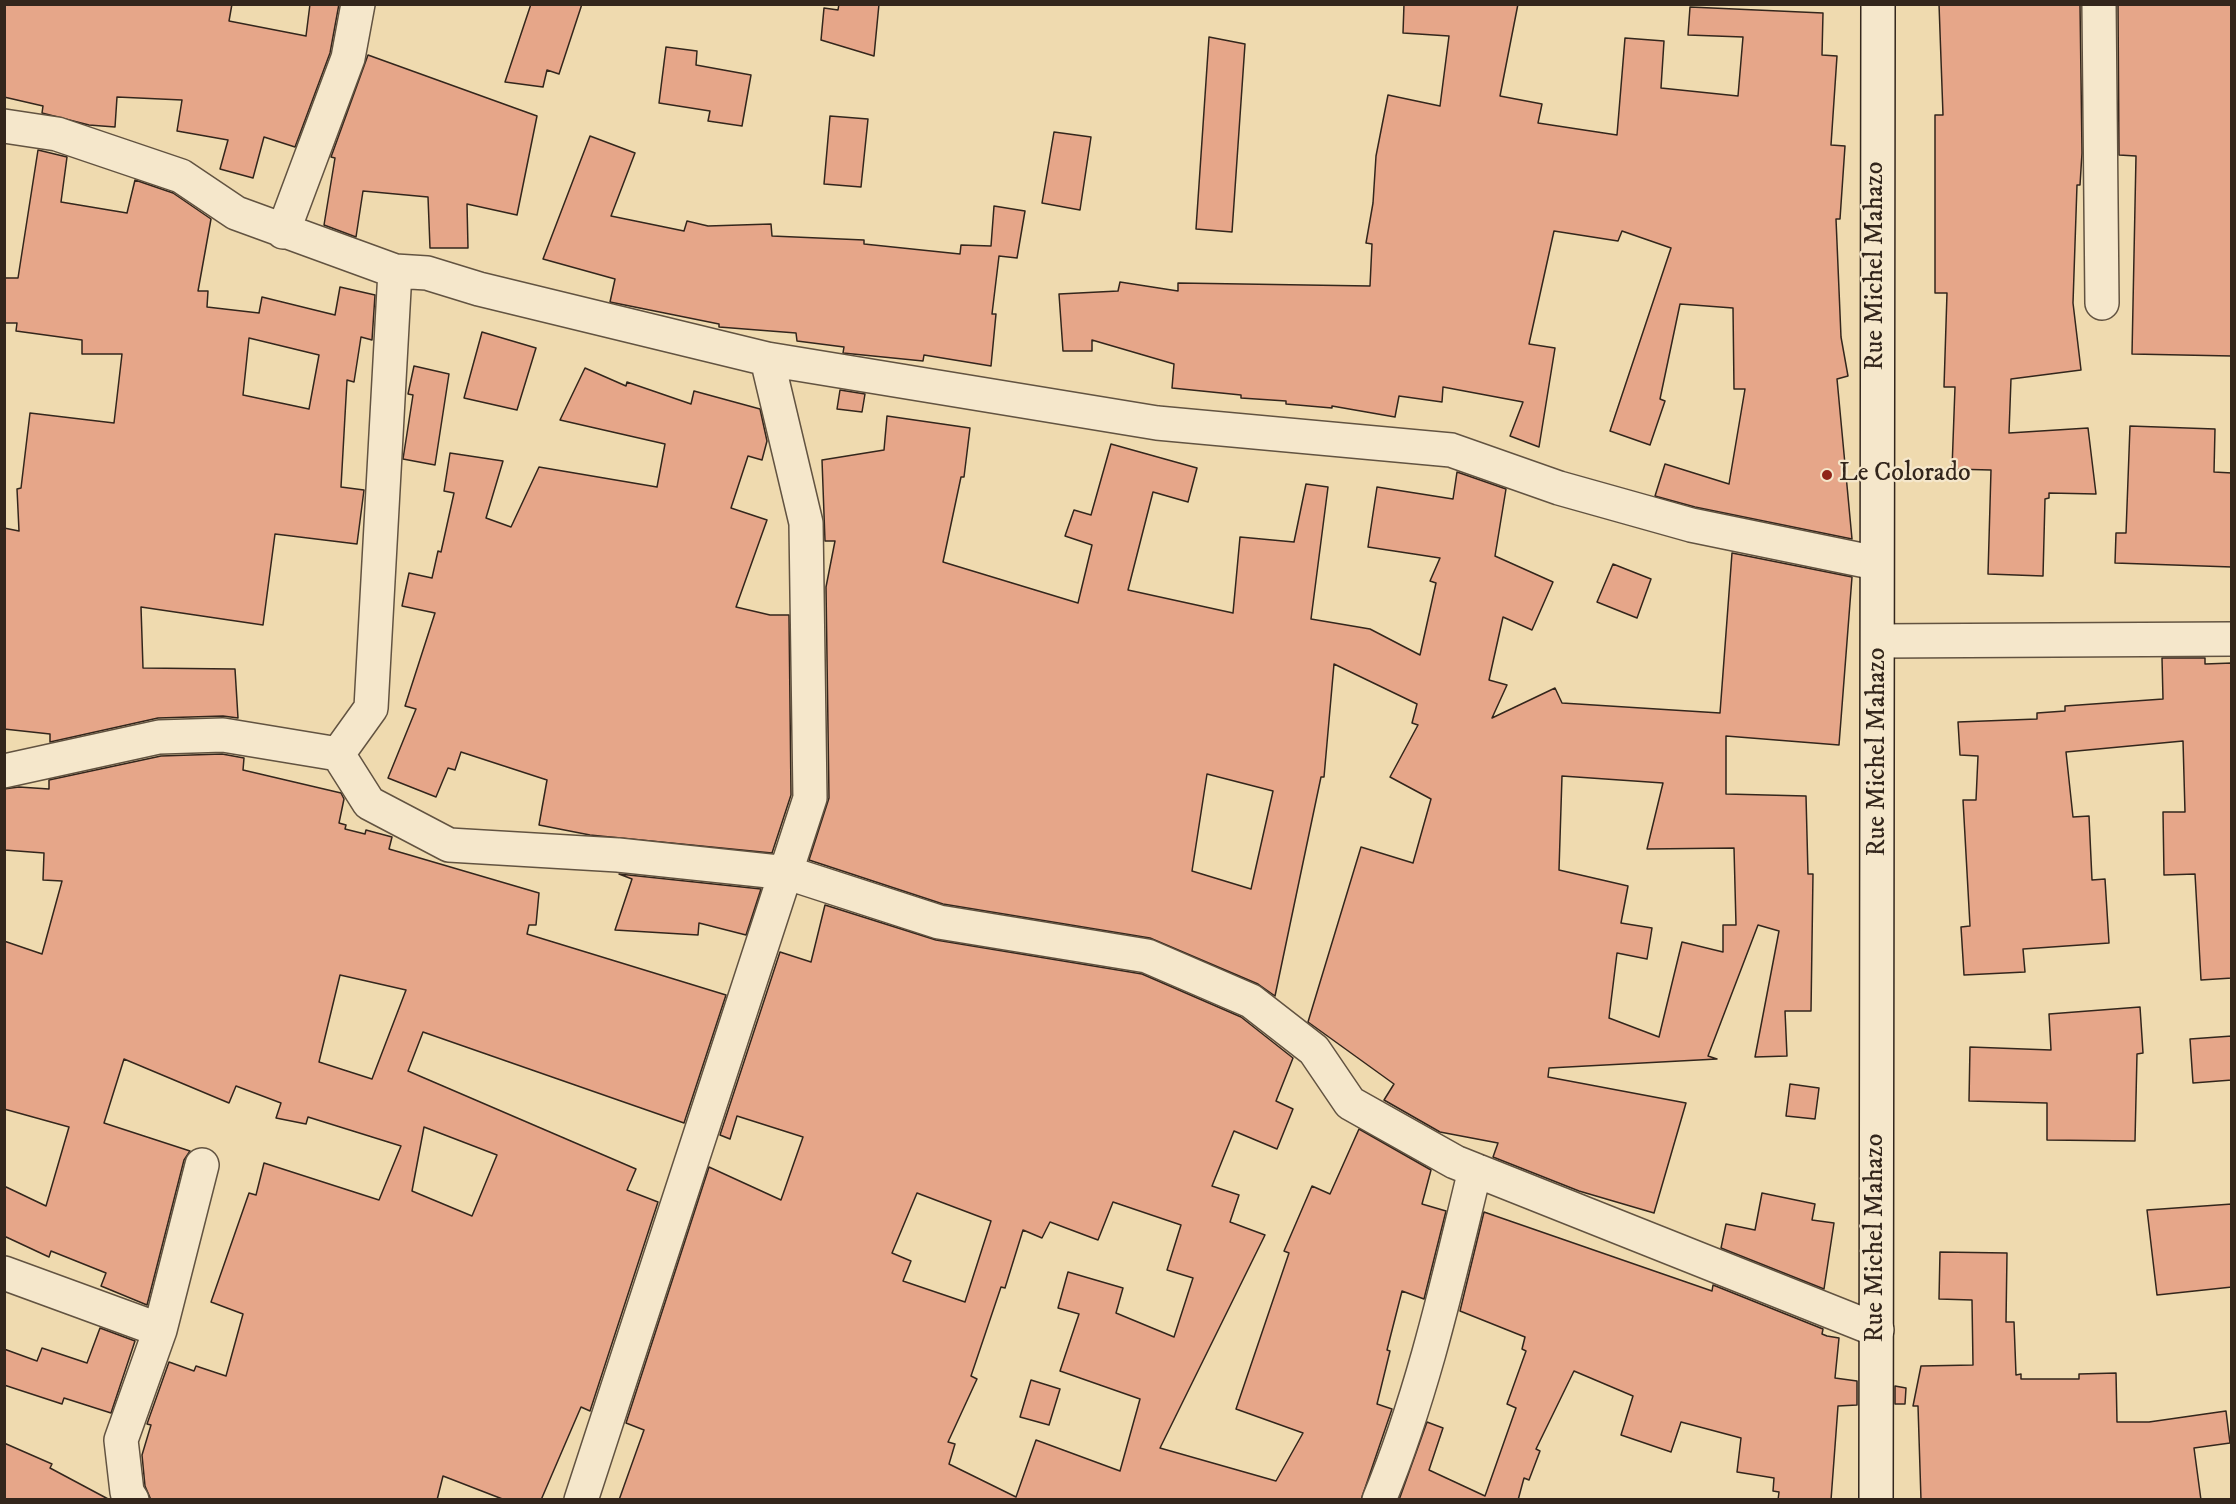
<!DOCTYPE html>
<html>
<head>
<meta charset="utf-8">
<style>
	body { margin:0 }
	#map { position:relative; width:2236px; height:1504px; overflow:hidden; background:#efdaaf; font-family:"IM FELL DW Pica",serif }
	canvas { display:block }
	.frame { position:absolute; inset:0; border:6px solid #33261c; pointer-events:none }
</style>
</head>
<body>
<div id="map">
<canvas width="2236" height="1504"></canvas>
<div class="frame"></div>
</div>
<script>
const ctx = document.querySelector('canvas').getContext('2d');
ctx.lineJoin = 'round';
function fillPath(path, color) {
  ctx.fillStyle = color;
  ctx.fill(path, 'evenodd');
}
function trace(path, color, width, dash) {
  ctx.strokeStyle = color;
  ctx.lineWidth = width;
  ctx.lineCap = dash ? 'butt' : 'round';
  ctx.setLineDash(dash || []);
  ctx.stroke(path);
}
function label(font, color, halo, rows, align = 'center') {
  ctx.font = font + ' "IM FELL DW Pica",serif';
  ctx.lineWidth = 4.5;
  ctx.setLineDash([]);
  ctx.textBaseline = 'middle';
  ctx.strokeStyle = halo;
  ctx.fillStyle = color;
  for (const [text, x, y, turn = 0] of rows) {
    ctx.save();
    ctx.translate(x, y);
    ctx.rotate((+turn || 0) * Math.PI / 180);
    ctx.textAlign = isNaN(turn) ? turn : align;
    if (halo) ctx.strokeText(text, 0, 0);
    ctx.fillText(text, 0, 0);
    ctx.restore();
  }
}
const building = new Path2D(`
	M4,4h228l-3,17 77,15 4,-32h29l-9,49 -35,94 -31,-10 -11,41 -33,-9 8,-29 -51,-9 5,-31 -65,-3 -2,30 -26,-2 -47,-12 1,-7 -39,-9z
	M531,4h51l-23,70 -12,-4 -4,17 -38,-5z
	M839,4h40l-5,52 -53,-16 3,-32 14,2z
	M1404,4h114l-18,92 42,8 -4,19 79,12 8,-97 39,3 -3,47 77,8 5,-59 -55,-2 2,-28 133,6 -1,42 15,1 -6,89 14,1 -5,73h-4l5,118 7,39 -11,3 15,160 -157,-32 -40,-11 10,-32 64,20 16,-95h-11l-1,-81 -53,-4 -20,95 5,2 -15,44 -40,-14 61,-183 -49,-17 -4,10 -64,-10 -25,113 26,4 -16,99 -29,-11 13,-34 -80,-15 -1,15 -43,-6 -4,21 -63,-11v2l-46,-4v-3l-45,-3v-3l-69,-7 2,-24 -82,-24v11h-29l-4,-57 59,-3 2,-9 58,9v-8l192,3 2,-42 -6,-1 7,-40 3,-47 12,-61 52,11 9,-70 -46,-3z
	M1939,4h141l2,149 -2,32h-3l-4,118 8,67 -70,9 -2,54 79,-5 8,66 -47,-1v5l-4,1 -2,77 -55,-2 3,-104 -39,-1 3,-82h-11l3,-94h-12v-178h8z
	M2118,4h114v352l-100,-2 4,-198 -17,-1z
	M1209,37l36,7 -13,188 -36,-3z
	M666,47l31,4 -1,14 55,10 -9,51 -34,-5 2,-10 -51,-8z
	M368,55l169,61 -20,99 -50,-11 1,44h-38l-2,-51 -65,-6 -7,46 -32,-12 11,-67 -4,-1z
	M830,116l38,3 -7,68 -37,-3z
	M1054,132l37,5 -11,73 -38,-7z
	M590,136l45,17 -24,63 73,15 3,-10 21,5 63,-2 1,12 92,4v4l96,10 1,-9 30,1 3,-40 31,5 -8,47 -18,-2 -7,58h4l-5,52 -67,-11 -1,6 -80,-8 1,-6 -47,-6 -1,-8 -77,-6v-3l-109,-22 5,-23 -72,-20z
	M38,150l29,7 -6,45 66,11 8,-33 38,13 38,26 -13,72h10l-1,16 52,6 3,-16 73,18 5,-28 35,8 -3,45 -11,-3 -7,45 -7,-2 -6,107 23,3 -7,54 -82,-10 -12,91 -122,-18 2,61 92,1 3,49 -15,-2 -65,2 -108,24v-8l-46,-5v-201l15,3 -2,-42 4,-1 9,-75 84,10 8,-69h-40v-14l-66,-9 1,-8h-13v-45h14zM249,338l70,17 -10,54 -66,-14z
	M482,332l54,16 -19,62 -53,-12z
	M414,366l35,8 -14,91 -32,-6 10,-64 -5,-1z
	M585,368l41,18 1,-4 64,22 3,-13 66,18 7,32 -5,19 -14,-4 -17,52 36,12 -31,87 34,8h19l2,180 -19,58 -182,-18 -51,-10 8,-45 -86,-28 -6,18 -7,-2 -12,29 -48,-19 28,-69 -11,-3 30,-93 -33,-7 7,-33 23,5 6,-27 3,1 13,-59 -10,-2 6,-38 53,8 -17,57 25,9 28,-60 118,20 8,-43 -105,-24z
	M840,390l25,4 -3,18 -25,-3z
	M887,416l83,12 -6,49h-3l-18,85 135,41 14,-58 -27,-9 9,-26 17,5 20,-71 86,24 -9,34 -35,-10 -25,98 105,23 7,-76 54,5 12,-58 22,3 -17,132 59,10 50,26 16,-72 -6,-2 10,-23 -72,-11 9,-60 76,12 4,-27 49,17 -11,67 58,26 -21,48 -29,-13 -14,63 18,5 -15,33 63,-30 7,15 158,10 12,-160 120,24 -13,168 -113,-9v58l80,2 2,78h5l-2,137h-26l2,45 -32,1 24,-126 -21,-6 -50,131 9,3 -168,9 -1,9 138,26 -32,110 -75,-22 -86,-34 5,-14 -58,-11 -56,-32 10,-16 -86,-62 53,-175 52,16 18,-64 -41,-22 28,-52 -6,-2 5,-19 -83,-40 -10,113h-3l-46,219 -17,-12 -108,-46 -207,-34 -134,-44 20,-62 -3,-211 9,-46h-10l-3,-81 62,-10zM1207,774l66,17 -22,98 -59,-18zM1562,776l101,7 -16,66 87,-1 2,77h-13v27l-41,-10 -23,95 -50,-19 8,-65 30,6 5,-31 -31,-5 7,-37 -69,-16z
	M2130,426l85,3 -1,43 18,1v94l-117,-4 1,-30h10z
	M1613,564l38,15 -14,39 -40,-16z
	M2162,658h43v6l27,-1v315l-31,2 -6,-106 -31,1 -1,-63h22l-2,-71 -117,11 7,65 16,-1 3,64 13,-1 4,64 -86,6 2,23 -61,3 -3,-48 9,-1 -7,-126h13l2,-44 -18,-1 -2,-33 79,-3v-6l28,-2v-5l98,-7z
	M222,754l22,4 -1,12 98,23 3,6 -5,24 7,2 -1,4 20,5 1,-4 26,7 -3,12 150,44 -3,32h-7l-2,9 199,61 -42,128 -261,-91 -15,39 228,98 -9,21 31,12 -68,209 -9,-4 -40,93h-36l-62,-24 -6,24h-286l-6,-14 -3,-31 9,-30 -4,-1 22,-62 25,9 2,-5 30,10 17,-62 -32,-12 38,-109 7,2 8,-32 115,37 22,-54 -93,-29 -2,7 -30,-6 5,-15 -45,-17 -7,17 -105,-44 -20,64 86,28 -6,9 -37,145 -46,-19 5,-13 -55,-22 -2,6 -45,-21v-50l42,20 23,-79 -65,-18v-168l38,13 20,-73 -19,-1 1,-27 -40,-3v-61l15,-2 30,2v-9l112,-24zM340,975l66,15 -34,89 -53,-17zM424,1127l73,28 -25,61 -60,-25z
	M619,874l142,15 -15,46 -47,-12 -1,12 -83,-5 17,-51z
	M825,905l111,35 206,34 99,43 52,41 -17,43 17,8 -16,40 -43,-18 -22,55 27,9 -9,27 35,13 -105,213 116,33 27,-48 -67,-24 53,-156 -5,-2 28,-65 18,8 29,-65 72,41 -9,34 24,7 -22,88 -22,-8 -15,59 3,1 -13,53 15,5 -31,91h-742l25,-70 -18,-7 83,-256 72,33 22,-63 -66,-21 -7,23 -10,-4 60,-183 31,10zM917,1193l74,28 -26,81 -62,-21 8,-20 -19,-8zM1113,1202l68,23 -14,45 26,8 -19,59 -58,-24 7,-25 -55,-16 -10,36 21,6 -19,57 80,28 -20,72 -84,-31 -20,57 -67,-33 6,-20 -7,-2 29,-63 -6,-3 30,-89 4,1 18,-58 19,8 8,-16 48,18z
	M2140,1007l3,46 -6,1 -2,87 -88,-1v-37l-78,-2 1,-54 81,3 -2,-36z
	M2232,1036v44l-39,3 -3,-44z
	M1790,1084l29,4 -4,31 -29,-3z
	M1762,1193l53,11 -3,16 22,3 -10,66 -103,-41 5,-24 29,6z
	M2232,1204v83l-75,8 -10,-85z
	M1484,1212l228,79 1,-6 110,44 -1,5 5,2 12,2 -4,40 22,3v24l-19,1 -7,94h-53l1,-8 -6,-1 1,-13 -37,-6 4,-34 -60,-16 -10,30 -50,-17 12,-39 -59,-25 -38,78 4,2 -11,29 -5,-2 -6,22h-119l28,-78 16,6 -14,42 56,26 31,-88 -9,-4 19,-53 -4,-2 3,-12 -65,-26z
	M1940,1252l67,1 -1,69h8l2,53 5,-1v5h58v-5l37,-1 1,49h32l77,-11 4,32 -36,5 7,52h-280l-3,-94h-5l8,-40 52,-1 -1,-65 -33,-1z
	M100,1328l35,13 -24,72 -47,-15 -2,6 -58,-19v-36l33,12 5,-13 45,15z
	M1031,1380l29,9 -11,36 -29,-8z
	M1895,1386l11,2 -1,16h-10z
	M4,1443l48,21 -2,4 60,32h-106z`);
fillPath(building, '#e6a689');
trace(building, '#33261c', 1.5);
const street = new Path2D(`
	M2099,4l3,299
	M4,126l53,8 124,42 55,37 159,58 32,2 52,16 288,70 390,64 294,27 108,38 132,37 185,38
	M283,232l65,-174 10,-54
	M1879,641l353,-2
	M338,754l33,-46 24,-437
	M4,771l155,-34 64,-2 115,19 31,49 80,42 169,10 170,18 151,49 208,34 104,45 63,49 36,53 105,59 422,168
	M4,1273l156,57
	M132,1500l-5,-8 -6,-52 39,-110 42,-165
	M581,1500l229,-702 -4,-275 -39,-164
	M1379,1500c44,-106 69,-219 96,-330`);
const secondary = new Path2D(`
	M1876,1500l2,-1496`);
trace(street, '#625341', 36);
trace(secondary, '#33261c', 36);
trace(street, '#f5e7cb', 33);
trace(secondary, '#f5e7cb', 33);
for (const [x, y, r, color] of [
	[1827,475,6,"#8f2418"]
]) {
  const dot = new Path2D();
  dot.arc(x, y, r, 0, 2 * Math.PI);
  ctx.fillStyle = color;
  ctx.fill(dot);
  trace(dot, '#f5e7cb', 2);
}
label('26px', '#33261c', '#f5e7cb', [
	["Rue Michel Mahazo",1877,266,-90],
	["Rue Michel Mahazo",1879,752,-90],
	["Rue Michel Mahazo",1877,1238,-90]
]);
label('26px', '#33261c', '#f5e7cb', [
	["Le Colorado",1839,475]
], 'left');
</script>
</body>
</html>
